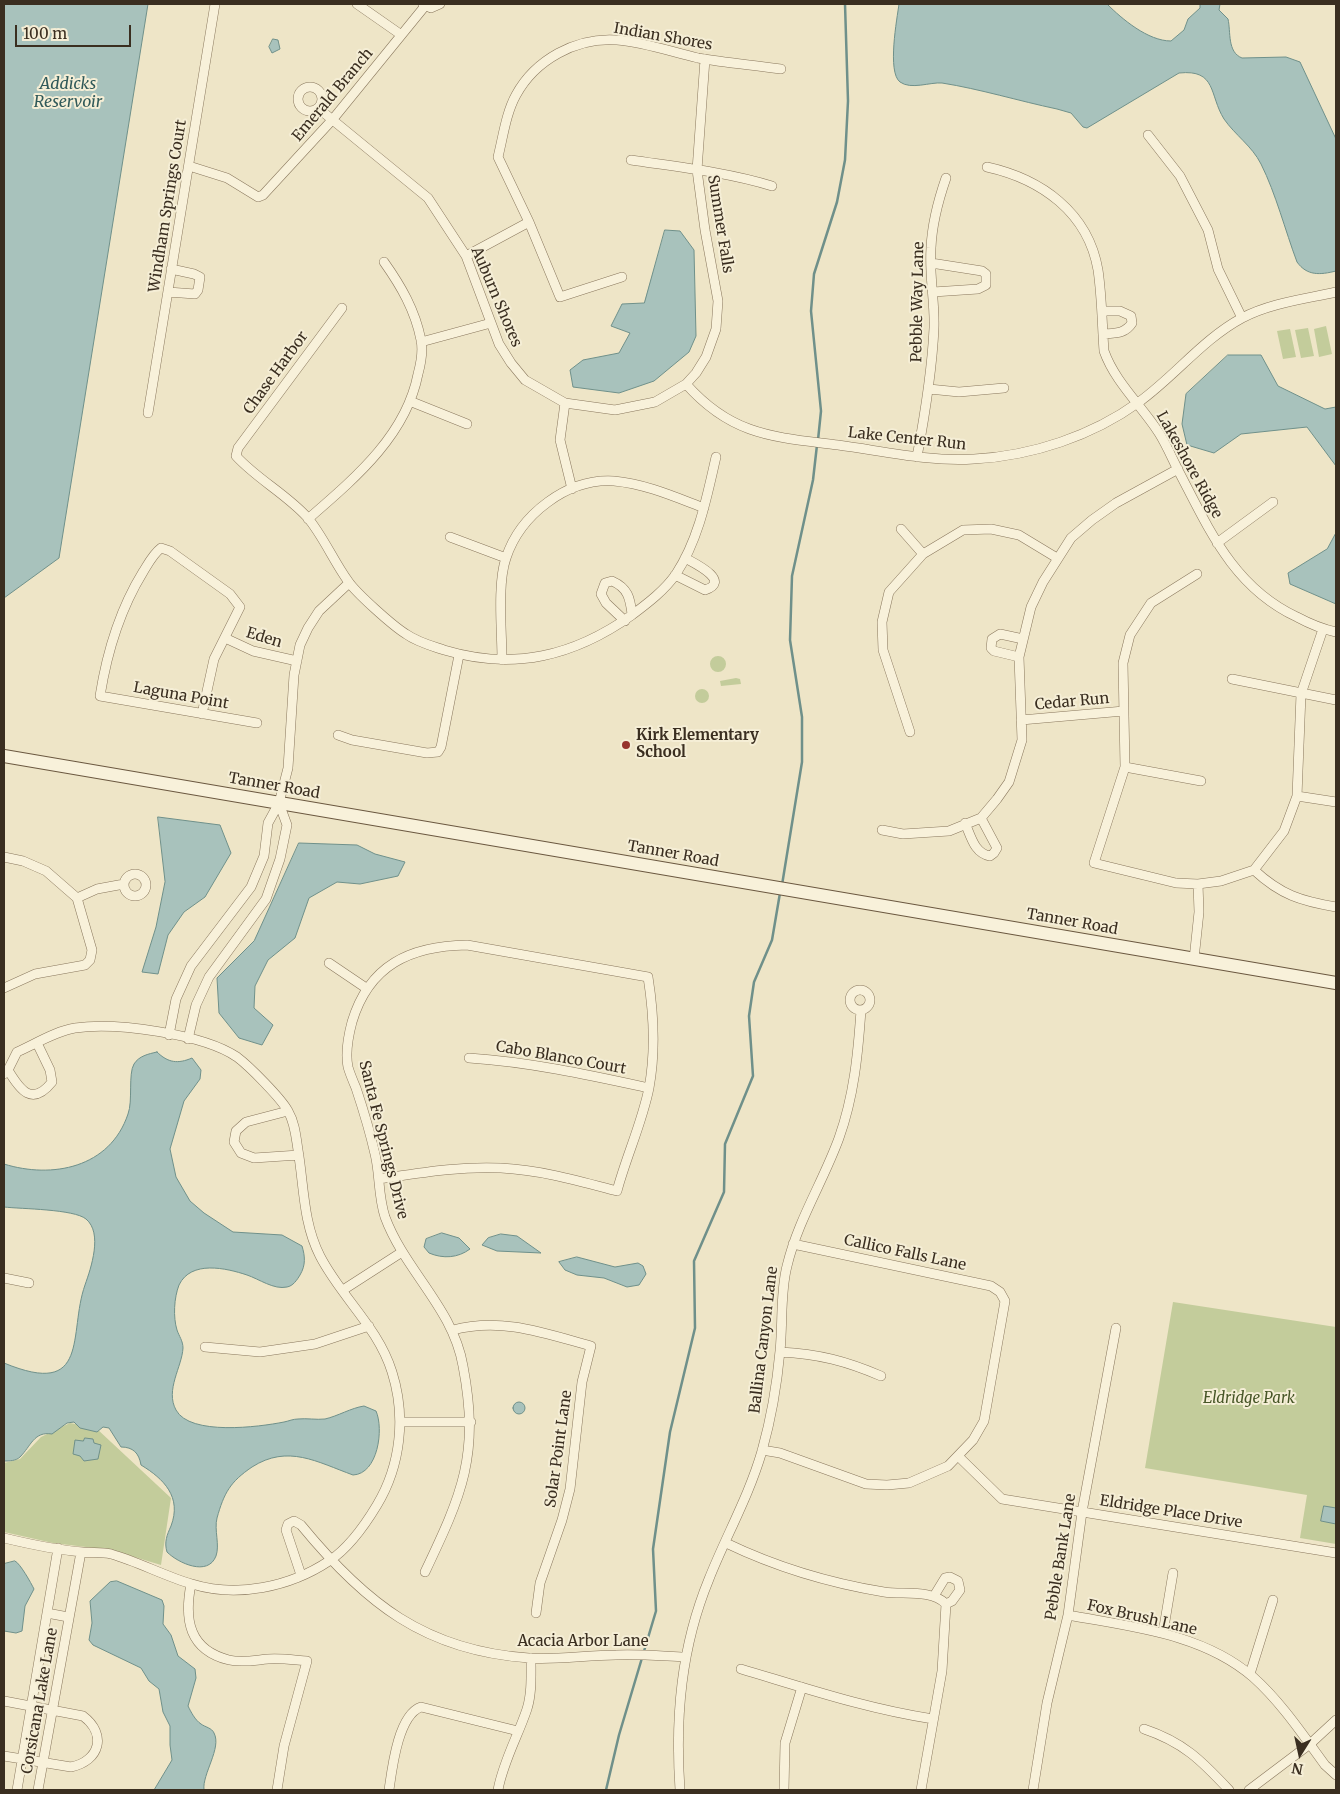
<!DOCTYPE html>
<html>
<head>
<meta charset="utf-8">
<style>
	body { margin:0 }
	#map { position:relative; width:1340px; height:1794px; overflow:hidden; background:#eee5c7; font-family:Merriweather,serif }
	canvas { display:block }
	.frame { position:absolute; inset:0; border:5px solid #3a2e20; pointer-events:none }
	.north { position:absolute; left:1275px; top:1729px; width:50px; height:50px; -webkit-text-stroke:4px #f5eed6; paint-order:stroke; rotate:190deg; font-size:14px; font-weight:700; line-height:20px; text-align:center; color:#3a2e20 }
	.north::after { content:''; display:block; margin:auto; width:18px; height:22px; background:#3a2e20; clip-path:polygon(50% 0,100% 100%,50% 72%,0 100%) }
	.scale { position:absolute; left:15px; top:25px; width:116px; height:22px; box-sizing:border-box; border:2px solid #3a2e20; border-top:0; padding-left:6px; font-size:15px; line-height:18px; white-space:nowrap; color:#3a2e20; -webkit-text-stroke:4px #f5eed6; paint-order:stroke }
</style>
</head>
<body>
<div id="map">
<canvas width="1340" height="1794"></canvas>
<div class="frame"></div>
<div class="north">N</div>
<div class="scale">100 m</div>
</div>
<script>
const ctx = document.querySelector('canvas').getContext('2d');
ctx.lineJoin = 'round';
function fillPath(path, color) {
  ctx.fillStyle = color;
  ctx.fill(path, 'evenodd');
}
function trace(path, color, width, dash) {
  ctx.strokeStyle = color;
  ctx.lineWidth = width;
  ctx.lineCap = dash ? 'butt' : 'round';
  ctx.setLineDash(dash || []);
  ctx.stroke(path);
}
function label(font, color, halo, rows, align = 'center') {
  ctx.font = font + ' Merriweather,serif';
  ctx.lineWidth = 4;
  ctx.setLineDash([]);
  ctx.textBaseline = 'middle';
  ctx.strokeStyle = halo;
  ctx.fillStyle = color;
  for (const [text, x, y, turn = 0] of rows) {
    ctx.save();
    ctx.translate(x, y);
    ctx.rotate((+turn || 0) * Math.PI / 180);
    ctx.textAlign = isNaN(turn) ? turn : align;
    if (halo) ctx.strokeText(text, 0, 0);
    ctx.fillText(text, 0, 0);
    ctx.restore();
  }
}
fillPath(new Path2D(`
	M1326,326l6,28 -13,3 -5,-28z
	M1308,328l6,28 -13,2 -6,-28z
	M1290,329l6,28 -13,2 -6,-28z
	M710 664a8 8 0 1 1 16 0a8 8 0 1 1-16 0Z
	M736,678l4,1 1,5 -20,2 -1,-5z
	M695 696a7 7 0 1 1 14 0a7 7 0 1 1-14 0Z
	M1173,1302l163,25v217l-36,-6 7,-43 -162,-27z
	M70,1423l26,5 75,70 -10,67 -50,-15 -58,-7 -49,-11v-69l16,-4 21,-22z`), '#c3cc9b');
const water = new Path2D(`
	M4,4h144l-89,554 -55,40z
	M899,4h208c15,15 41,37 64,37l13,-11 4,-11 12,-11v-4h20l-1,6 9,9c3,13 -1,33 14,39l44,-1 14,5 36,77v132c-16,4 -29,5 -39,-9 -12,-32 -21,-68 -36,-98 -9,-18 -26,-29 -37,-45 -15,-24 -7,-50 -45,-46l-92,55 -4,-1 -12,-14 -14,-4c-38,-8 -77,-20 -115,-26 -12,-1 -31,7 -42,-1 -13,-10 -3,-63 -1,-78z
	M273,39l5,1 2,9 -8,4 -3,-6z
	M665,230l15,1 14,19 2,86 -7,16 -35,29 -35,12 -46,-6 -3,-17 13,-10 36,-7 11,-20 -19,-7 11,-22 22,-1z
	M1228,355h33l17,31 47,23 11,-2v59l-29,-39 -66,7 -27,19 -27,-8 -5,-21 4,-30z
	M1336,533v71l-46,-20 -2,-11 39,-24z
	M158,817l62,8 11,28 -26,44 -21,15 -16,23 -10,39 -16,-2 14,-45 9,-45z
	M299,843l58,2 18,9 30,8 -7,14 -38,8 -23,-2 -28,16 -14,40 -27,22 -13,26 -1,22 19,17 -11,20 -23,-7 -20,-25 -2,-35 37,-37z
	M157,1052c11,11 21,12 35,6l9,12 -1,9 -16,22 -14,48 6,28 14,24 14,12 29,19 49,3 20,11c3,10 4,19 -2,29 -3,5 -7,11 -13,12 -13,3 -28,-8 -40,-12 -21,-7 -56,-15 -68,10 -5,13 -6,32 -2,45 2,6 6,11 6,18 -1,19 -18,42 -7,62 14,26 83,17 108,12 5,-1 9,-3 14,-3 9,-1 18,1 27,0 13,-3 26,-11 39,-13l12,5c8,18 2,63 -23,64 -36,-13 -65,-31 -101,-8 -22,15 -28,26 -35,51 -3,12 3,27 -1,38 -8,21 -38,7 -49,-4 -3,-10 0,-17 4,-26 11,-29 -7,-47 -30,-61 -2,-12 -8,-18 -20,-18l-12,-19 -6,-1 -6,5 -17,-4 -6,-6 -7,1 -15,11c-18,-3 -21,12 -32,23 -4,4 -11,4 -16,4v-98c87,36 64,-30 81,-78 6,-17 18,-52 1,-66 -12,-10 -65,-10 -82,-12v-43c48,15 106,4 124,-50 5,-13 0,-40 6,-50 5,-8 14,-10 23,-12z
	M442,1233l17,5 11,11c-12,9 -27,10 -41,4l-5,-6 2,-8z
	M501,1234l16,2 24,17 -44,-2 -15,-6 6,-7z
	M577,1257l38,10 23,-4 5,3 3,8 -7,11 -12,2 -23,-9 -27,-3 -12,-5 -6,-8z
	M513 1408a6 6 0 1 1 12 0a6 6 0 1 1-12 0Z
	M85,1438l8,1 1,4 7,2 -3,14 -14,2 -4,-5 -7,-2 2,-14 8,1z
	M1324,1506l12,2v16l-15,-3z
	M15,1561c5,2 16,22 19,28l-9,17 -3,25 -6,2 -12,-2v-67z
	M117,1581l45,19 2,6 -1,18 8,11 7,21 17,13 1,9 -8,28c3,6 7,14 13,18 4,3 11,4 13,9 8,15 -12,41 -10,57h-50l18,-30 -2,-15v-19l-7,-14 -4,-23 -10,-8 -8,-13 -48,-23 -4,-5 3,-17 -2,-22 20,-19z`);
fillPath(water, '#a8c2bc');
trace(water, '#6f908a', 1);
trace(new Path2D(`
	M818,440l3,-29 -10,-100 3,-37 23,-72 8,-42 3,-59 -3,-97
	M782,885l20,-123v-45l-12,-77 2,-64 21,-96 4,-35
	M606,1790l13,-55 37,-124 -3,-62 17,-117 25,-104 -1,-67 30,-69 1,-48 28,-68 -4,-60 5,-34 18,-42 8,-47`), '#6f908a', 2.5);
const street = new Path2D(`
	M357,4l43,30
	M423,4l8,4 9,-4
	M298 99a12 12 0 1 1 24 0a12 12 0 1 1-24 0Z
	M318,108l110,90 38,58 33,88 12,19 14,17 40,23 50,7 40,-8 31,-18 10,-11 10,-16 10,-28 2,-28 -13,-71 -8,-60 8,-111
	M1148,135l32,41 28,54 10,39 24,49
	M631,160c47,7 95,12 141,26
	M189,166l38,12 31,19 5,-2 70,-76 92,-113
	M987,167c54,12 101,45 111,103 4,27 4,54 6,81 11,31 37,54 55,82 7,11 13,25 19,37 31,59 55,117 119,147 13,7 25,12 39,15
	M466,256l63,-34
	M931,263l51,8 4,3v11l-8,4 -45,3
	M622,277l-62,20 -31,-75 -31,-65c5,-20 8,-44 18,-62 19,-35 60,-58 101,-55 27,2 55,12 81,18 28,5 56,7 83,11
	M168,292l27,2 3,-4 2,-13 -6,-3 -23,-5
	M342,308l-104,140 -2,8c21,23 50,38 71,61 15,17 27,45 41,64 8,12 45,45 58,53 11,8 26,12 38,16 70,21 130,6 188,-35 16,-12 33,-25 44,-41 23,-35 31,-78 40,-117
	M1102,311h18l11,5 1,7c-7,11 -17,10 -29,11
	M421,342l70,-19
	M686,384c46,52 88,53 152,61 45,6 91,17 136,14 58,-3 118,-23 165,-57 36,-26 64,-63 103,-84 28,-15 63,-19 94,-26
	M929,389l30,3 45,-4
	M412,402l55,22
	M565,403l-5,37 12,49
	M148,413l67,-409
	M917,457c8,-43 15,-85 17,-129 1,-26 -5,-53 -3,-80 1,-24 7,-47 15,-70
	M308,519c46,-40 98,-83 110,-145 3,-11 5,-24 3,-34 -6,-30 -20,-54 -37,-78
	M901,529l22,25
	M450,537l56,21
	M1217,543l56,-41
	M1197,574l-46,29 -21,32 -7,28 2,104 -31,96 82,20 22,1 23,-3 33,-11 30,-39 13,-35 4,-102 22,-65
	M675,575l30,15c27,-9 -11,-27 -20,-32
	M625,621l-19,-18 -5,-9 4,-11 7,-2c16,7 18,17 20,33
	M225,638l28,13 44,10
	M1019,657l-25,-6 -3,-3 1,-9 8,-5 23,5
	M502,660c0,-28 -5,-76 4,-102 14,-43 61,-80 108,-77 32,3 61,16 90,27
	M1232,679l104,21
	M202,714l12,-55 26,-52 -10,-13 -60,-43 -9,-3c-8,6 -13,16 -18,24 -24,39 -36,80 -43,124l157,27
	M1021,720l103,-9
	M910,732l-27,-82 -1,-28 7,-30 34,-38 40,-24 28,-1 28,6 38,23
	M338,735l14,5 75,13 11,-1 3,-5 18,-92
	M1125,767l76,14
	M1297,796l39,6
	M965,823c6,13 9,30 25,33l4,-3 3,-5 -16,-30
	M882,830l21,4 46,-3 32,-13 16,-19 12,-17 13,-42 -3,-83 12,-50 12,-25 28,-44 21,-18 24,-17 62,-34
	M4,857l19,4 23,10 31,27 15,52 -2,10 -5,5 -50,9 -31,14
	M1254,870c27,25 47,31 82,37
	M124 885a11 11 0 1 1 22 0a11 11 0 1 1-22 0Z
	M77,898l20,-9 27,-5
	M1194,959l5,-47 -1,-28
	M329,963l37,25
	M850 1000a10 10 0 1 1 20 0a10 10 0 1 1-20 0Z
	M169,1035l7,-36 15,-33 60,-79 13,-31 4,-33 11,-20 9,-35 6,-93 6,-30 8,-17 11,-17 30,-28
	M188,1039l8,-34 13,-28 57,-78 14,-40 7,-34 -8,-22
	M469,1058c61,4 120,17 180,30
	M8,1070c12,20 24,37 44,12l-2,-12 -13,-27
	M4,1074l4,-4 9,-18c18,-8 39,-21 58,-24 41,-6 128,6 162,29 12,9 44,41 51,54 7,12 8,26 10,39 6,36 5,73 22,106 21,41 58,71 72,116 14,44 9,93 -15,133 -12,20 -28,43 -48,56 -39,26 -92,37 -137,23 -28,-8 -53,-22 -81,-30 -9,-2 -19,-1 -28,-2 -26,-2 -54,-8 -79,-14
	M288,1111l-42,11 -10,9 -2,11 7,11 13,5 45,-3
	M379,1179c41,-6 80,-13 122,-11 40,2 78,13 116,23 9,-34 25,-68 32,-103 7,-38 5,-73 -1,-111l-181,-32c-57,1 -98,20 -115,77 -4,15 -7,30 -4,45 2,7 5,14 8,21 7,21 14,44 19,66 5,20 3,42 10,63 20,54 68,91 78,149 17,89 -1,128 -38,206
	M4,1278l25,5
	M343,1290l59,-38
	M453,1330c48,-13 91,3 138,16l-9,36 -12,107 -8,31 -22,63 -4,30
	M205,1347l55,5 55,-8 54,-18
	M780,1352c39,2 66,9 101,24
	M401,1422h70
	M762,1450l18,3 86,31 21,1 22,-2 39,-17 25,-26 11,-19 21,-120 -5,-9 -9,-6 -198,-42
	M959,1457l43,42 334,54
	M726,1543c50,24 103,40 158,49 19,3 47,-3 62,12l-4,67 -21,119
	M301,1575l-15,-45 2,-6 6,-3 7,4c64,78 124,126 228,133 29,2 58,-3 87,-3 23,-1 46,1 69,2
	M191,1584c-7,36 -2,66 38,76 13,3 27,0 39,-1 13,-1 26,1 39,2l-23,85 -7,44
	M934,1596l11,-18 5,-1 8,4 2,9 -8,11 -6,3
	M47,1613l21,4
	M1068,1615c63,12 134,18 185,62 28,25 50,58 72,88l11,10
	M1163,1633l10,-60
	M741,1669c64,19 126,40 192,50
	M1250,1674l23,-74
	M4,1701l79,15c24,18 17,45 -12,51l-67,-11
	M1144,1729c39,13 57,31 85,61
	M17,1790l41,-242
	M38,1790l43,-238
	M389,1790c3,-21 9,-75 32,-83l97,24
	M498,1790c5,-28 20,-54 29,-81 5,-16 4,-34 4,-51
	M680,1790c-5,-73 1,-143 29,-211 17,-43 40,-83 53,-128 9,-32 15,-67 18,-100 3,-28 0,-58 7,-85 11,-46 36,-84 52,-128 15,-42 19,-84 22,-128
	M784,1790l1,-47 17,-56
	M1033,1790l14,-87 21,-88 14,-103 34,-184
	M1249,1790l61,-46 26,-24`);
const secondary = new Path2D(`
	M4,756l1332,227`);
trace(street, '#89775d', 10);
trace(secondary, '#6b5840', 14);
trace(street, '#f8f1da', 9);
trace(secondary, '#f8f1da', 12);
for (const [x, y, r, color] of [
	[626,745,5,"#97342e"]
]) {
  const dot = new Path2D();
  dot.arc(x, y, r, 0, 2 * Math.PI);
  ctx.fillStyle = color;
  ctx.fill(dot);
  trace(dot, '#f5eed6', 2);
}
label('15px', '#3a2e20', '#f5eed6', [
	["Indian Shores",663,37,10],
	["Emerald Branch",333,95,-50],
	["Windham Springs Court",168,206,-81],
	["Summer Falls",720,224,81],
	["Auburn Shores",496,297,67],
	["Pebble Way Lane",918,302,-89],
	["Chase Harbor",276,373,-54],
	["Lake Center Run",907,439,6],
	["Lakeshore Ridge",1189,465,61],
	["Eden",264,638,17],
	["Laguna Point",181,696,10],
	["Cedar Run",1072,702,-5],
	["Tanner Road",274,786,10],
	["Tanner Road",673,854,10],
	["Tanner Road",1072,922,10],
	["Cabo Blanco Court",561,1058,10],
	["Santa Fe Springs Drive",383,1140,76],
	["Callico Falls Lane",905,1253,12],
	["Ballina Canyon Lane",764,1340,-83],
	["Solar Point Lane",559,1449,-82],
	["Eldridge Place Drive",1171,1512,9],
	["Pebble Bank Lane",1061,1557,-81],
	["Fox Brush Lane",1142,1618,13],
	["Acacia Arbor Lane",583,1642],
	["Corsicana Lake Lane",40,1701,-80]
]);
label('bold 15px', '#3a2e20', '#f5eed6', [
	["Kirk Elementary",636,736],
	["School",636,753]
], 'left');
label('italic 15px', '#475627', '#f5eed6', [
	["Eldridge Park",1249,1399]
]);
label('italic 16px', '#305959', '#f5eed6', [
	["Addicks",68,84],
	["Reservoir",68,102]
]);
</script>
</body>
</html>
